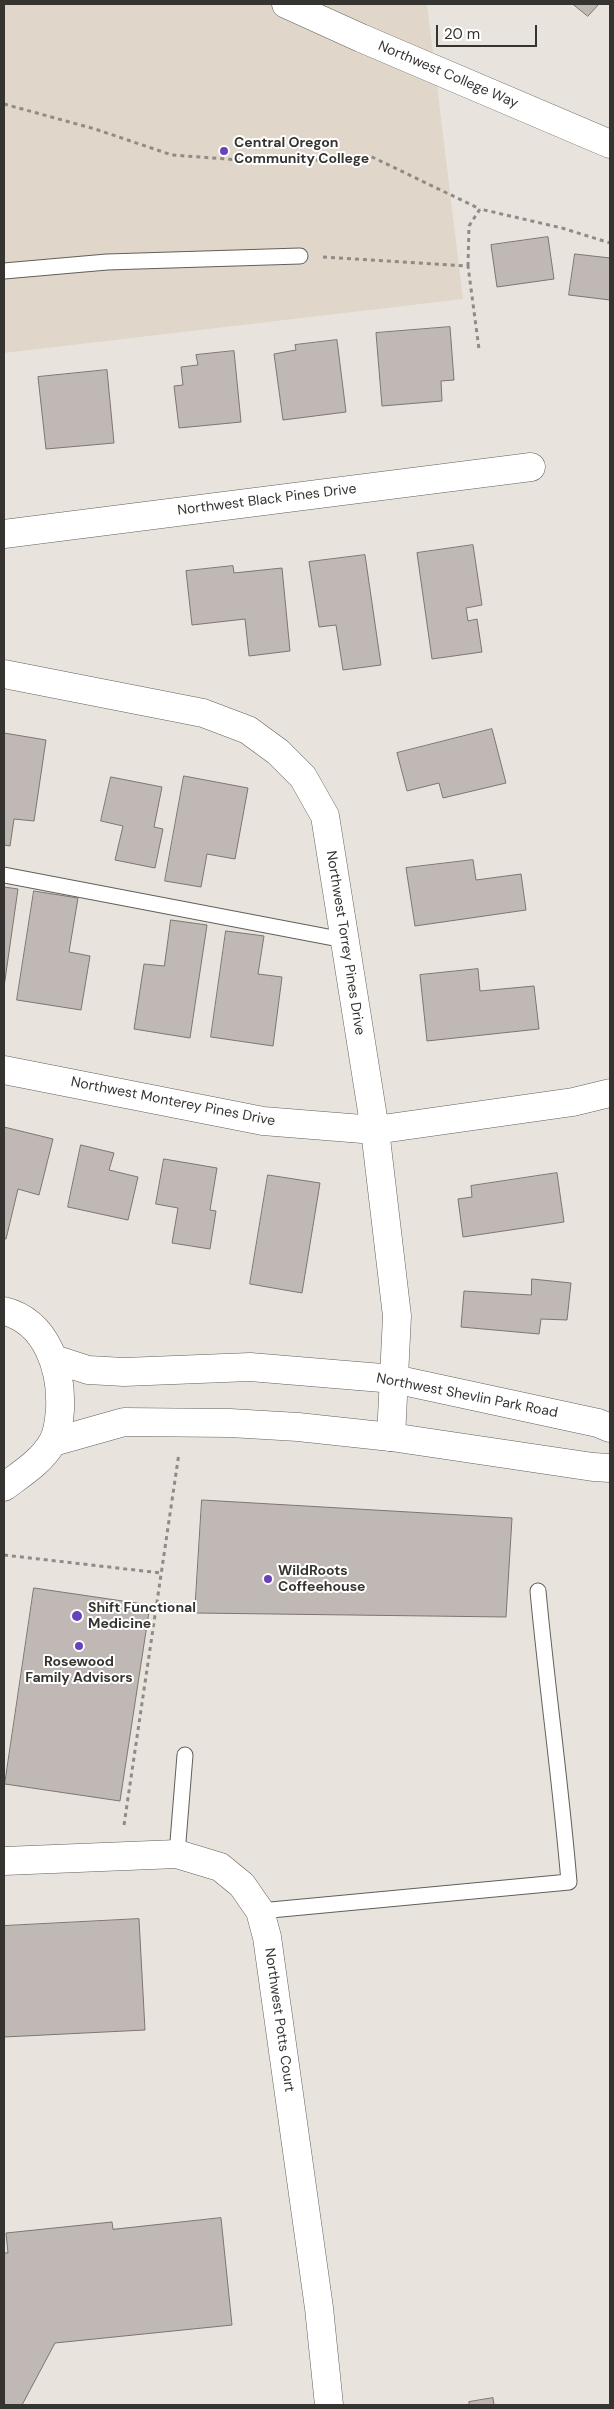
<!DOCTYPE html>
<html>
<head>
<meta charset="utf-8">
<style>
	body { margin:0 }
	#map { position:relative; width:614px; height:2409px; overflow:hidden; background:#e8e4dd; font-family:"DM Sans",sans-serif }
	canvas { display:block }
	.frame { position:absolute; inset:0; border:5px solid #363431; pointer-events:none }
	.scale { position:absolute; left:436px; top:25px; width:101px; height:22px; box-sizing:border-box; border:2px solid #363431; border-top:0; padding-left:6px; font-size:15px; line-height:18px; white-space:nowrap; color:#363431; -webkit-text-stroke:4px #fff; paint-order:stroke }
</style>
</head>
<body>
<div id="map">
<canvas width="614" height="2409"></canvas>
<div class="frame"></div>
<div class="scale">20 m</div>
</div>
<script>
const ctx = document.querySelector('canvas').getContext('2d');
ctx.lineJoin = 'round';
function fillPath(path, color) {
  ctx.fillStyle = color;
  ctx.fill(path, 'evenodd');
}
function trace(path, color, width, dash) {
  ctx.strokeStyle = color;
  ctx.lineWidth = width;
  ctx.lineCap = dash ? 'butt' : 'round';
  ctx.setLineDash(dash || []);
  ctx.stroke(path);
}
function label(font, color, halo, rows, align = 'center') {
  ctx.font = font + ' "DM Sans",sans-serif';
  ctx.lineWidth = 4;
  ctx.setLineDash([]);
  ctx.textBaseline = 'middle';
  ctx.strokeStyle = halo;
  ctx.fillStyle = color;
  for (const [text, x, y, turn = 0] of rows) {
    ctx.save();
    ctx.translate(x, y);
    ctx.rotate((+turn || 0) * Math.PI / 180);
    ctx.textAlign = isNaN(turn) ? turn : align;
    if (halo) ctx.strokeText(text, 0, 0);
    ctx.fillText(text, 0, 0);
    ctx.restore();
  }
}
fillPath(new Path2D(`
	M4,4h423l36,295 -459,54z`), '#e0d6c9');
const building = new Path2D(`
	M573,4h26l-11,12z
	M548,237l6,42 -57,8 -6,-42z
	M575,254l35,4v42l-41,-5z
	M450,327l4,53 -13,1 1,20 -60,5 -6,-73z
	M337,340l9,72 -63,8 -9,-66 22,-4 -1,-5z
	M234,351l7,71 -62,6 -5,-42 9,-1 -2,-18 17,-2 -2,-10z
	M107,370l7,73 -68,6 -8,-72z
	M473,545l9,60 -16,3 2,13 9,-2 5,33 -50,7 -15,-106z
	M365,555l16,110 -38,5 -7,-45 -17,2 -10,-65z
	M233,566l1,7 48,-5 8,83 -41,5 -4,-37 -53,6 -6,-54z
	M492,729l14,54 -63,15 -4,-15 -32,8 -10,-38z
	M4,733l42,7 -12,81 -20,-2 -4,27 -6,-1z
	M184,776l64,12 -13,71 -28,-5 -6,33 -36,-6z
	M111,777l51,10 -8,40 9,2 -8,39 -40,-8 8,-34 -22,-5z
	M473,860l3,20 45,-6 5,36 -111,16 -9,-58z
	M4,887l14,2 -14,98z
	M34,891l44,7 -9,54 21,4 -9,54 -64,-10z
	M171,920l36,5 -17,113 -56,-9 10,-65 20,2z
	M226,931l38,5 -6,38 24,3 -9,69 -62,-9z
	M478,969l2,22 54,-5 5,43 -112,12 -7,-66z
	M4,1127l49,12 -14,56 -21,-6 -12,50h-2z
	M81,1145l33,8 -5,17 29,7 -10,43 -60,-13z
	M164,1159l53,9 -7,42 6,1 -6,38 -38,-6 6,-35 -22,-4z
	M557,1173l7,49 -101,15 -5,-38 14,-2 -1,-11z
	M268,1175l52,8 -18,110 -52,-9z
	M532,1279l39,4 -4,37 -26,-1 -2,15 -78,-7 3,-36 67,4z
	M202,1500l310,18 -6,99 -311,-4z
	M34,1588l116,17 -30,196 -115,-17z
	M139,1919l6,111 -141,7v-111z
	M221,2218l11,107 -177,18 -33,62h-18v-152h4l-2,-20 106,-11 1,7z
	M493,2398l1,7h-25v-3z`);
fillPath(building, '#c0b8b4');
trace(building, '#7c7571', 1);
const lane = new Path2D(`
	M4,271l103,-9 193,-6
	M4,875l340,65
	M177,1854l8,-99
	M260,1911l309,-29c-8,-97 -22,-194 -31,-291`);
const street = new Path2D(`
	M4,534l527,-67
	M4,674l199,39 45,17 30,22 25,25 22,39 50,314 22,186 -6,121
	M4,1070l259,51 112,9 198,-28 37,-9
	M4,1861l173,-7 43,13 22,18 18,26 7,26 52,371 10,97`);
const secondary = new Path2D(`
	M286,4l75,34 249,106
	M4,1311c44,11 58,60 56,99 -1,11 -2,24 -8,33 -11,19 -31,31 -48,44
	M54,1359l34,11 36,2 126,-5 144,12 204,44 12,5
	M53,1442l71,-20 106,1 68,4 93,10 202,30 17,1`);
trace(lane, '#635f59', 17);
trace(street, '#635f59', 29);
trace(secondary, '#635f59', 29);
trace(new Path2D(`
	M4,104l91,25 77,26 109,8 89,-7 110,53
	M323,257l145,9 11,83
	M468,266l1,-40 11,-17 82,19 48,15
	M4,1555l157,18
	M124,1825l55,-372`), '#8f8c87', 3, [4, 4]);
trace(lane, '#fff', 15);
trace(street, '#fff', 28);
trace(secondary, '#fff', 28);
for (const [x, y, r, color] of [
	[224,151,5,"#6842ba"],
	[268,1579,5,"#6842ba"],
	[77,1616,6,"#6842ba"],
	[79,1646,5,"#6842ba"]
]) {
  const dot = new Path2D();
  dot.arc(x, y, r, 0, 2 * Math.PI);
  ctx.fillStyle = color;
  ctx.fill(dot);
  trace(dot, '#fff', 2);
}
label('14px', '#363431', '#fff', [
	["Northwest College Way",448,75,23],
	["Northwest Black Pines Drive",267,500,-7],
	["Northwest Torrey Pines Drive",345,943,81],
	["Northwest Monterey Pines Drive",173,1102,11],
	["Northwest Shevlin Park Road",467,1396,11],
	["Northwest Potts Court",279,2020,82]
]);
label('bold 14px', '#363431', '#fff', [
	["Central Oregon",234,143],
	["Community College",234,159],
	["WildRoots",278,1571],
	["Coffeehouse",278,1587],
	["Shift Functional",88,1608],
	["Medicine",88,1624],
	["Rosewood",79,1662,"center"],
	["Family Advisors",79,1678,"center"]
], 'left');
</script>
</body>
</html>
